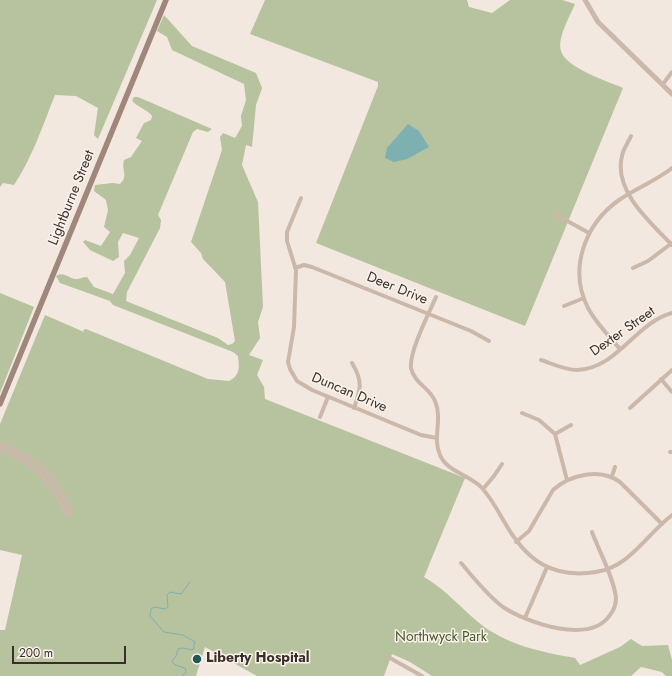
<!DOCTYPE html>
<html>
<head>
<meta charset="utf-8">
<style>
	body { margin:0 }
	#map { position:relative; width:672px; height:676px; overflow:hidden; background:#f3e8df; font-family:Jost,sans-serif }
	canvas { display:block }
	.scale { position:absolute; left:12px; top:646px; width:114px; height:18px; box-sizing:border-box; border:2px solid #392e2a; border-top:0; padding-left:5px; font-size:12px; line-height:14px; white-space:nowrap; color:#392e2a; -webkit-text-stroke:3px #faf3eb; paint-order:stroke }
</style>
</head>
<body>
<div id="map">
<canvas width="672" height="676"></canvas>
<div class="scale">200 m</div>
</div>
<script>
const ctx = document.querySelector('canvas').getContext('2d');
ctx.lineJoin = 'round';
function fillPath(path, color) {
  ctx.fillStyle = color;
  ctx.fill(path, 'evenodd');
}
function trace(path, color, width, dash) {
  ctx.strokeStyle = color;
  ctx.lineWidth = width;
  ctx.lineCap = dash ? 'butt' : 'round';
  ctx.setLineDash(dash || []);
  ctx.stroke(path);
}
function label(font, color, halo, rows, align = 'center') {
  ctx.font = font + ' Jost,sans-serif';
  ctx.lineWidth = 3;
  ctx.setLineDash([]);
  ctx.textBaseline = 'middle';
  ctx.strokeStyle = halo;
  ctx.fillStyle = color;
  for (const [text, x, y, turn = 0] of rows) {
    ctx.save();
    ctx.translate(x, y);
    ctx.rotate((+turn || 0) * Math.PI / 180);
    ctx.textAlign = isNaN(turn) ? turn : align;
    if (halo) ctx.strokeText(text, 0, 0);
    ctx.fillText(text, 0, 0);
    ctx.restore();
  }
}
fillPath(new Path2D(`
	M0,0h157l-59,139 -4,-4 4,-27 -22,-12 -21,-1c-12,30 -23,63 -41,90l-11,-2 -3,4z
	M265,0h202l2,7 23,6 18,-13h52l13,4c-5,12 -18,34 -14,47 5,17 46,30 62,37l-98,238 -209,-83 62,-157v-4l-128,-48z
	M164,15l28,31 64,27 6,15 -6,17 -4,42 -6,-2 -4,20 16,37 5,105 -5,15 2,16 -11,17 14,5 -6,15 7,12 1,12 200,79 -41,99c21,12 36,30 54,45 28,23 63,30 97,36l5,7 40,-18 11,-8 11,7 26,-1 4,15v16h-6l-4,-4 -21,-5 -10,9h-199l-22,-14 -18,-8 -8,22h-127l-52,-29 -9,29h-196v-46h5l17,-75 -22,-5v-126l45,-109 39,17 -1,-2 3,-1 122,50 21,2c12,-6 10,-14 9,-25l-5,-4 -120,-47 -3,-4 -50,-18 -4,-7c8,-5 13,3 20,3 4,0 7,-2 11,-2l7,10 19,7 12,-21 -1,-12 6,-6 9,-17 -16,-5 -5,9 1,15 -6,4 -23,-11 -7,-8 2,-2 16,6 9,-14 -6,-5 4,-17 -2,-10 -12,-9 1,-6 18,-2 7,1c9,-8 1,-14 4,-24l7,-3 11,-16 -6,-3 8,-15 7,-3 1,-4c-5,-7 -16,-9 -20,-16l2,-3h4l74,32 -4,3 -11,-3 -4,3 -35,83 3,5 -1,8 -33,64 -1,9 92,37 10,7 4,-1 3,-3 -10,-59 -22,-23 -2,-6 -10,-11 31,-92 -2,-13 3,-4 12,5 7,-12 -1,-10 5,-16 -2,-16 -72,-34 -5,-13 -10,-6z
	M0,293l34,14 -34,86z`), '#b7c29e');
fillPath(new Path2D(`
	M408,124l11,7 10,16 -22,12 -13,3 -9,-4 2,-10z`), '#7db0b0');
trace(new Path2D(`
	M182,676l4,-4 -1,-4 -10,-3 -3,-4 4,-5 2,-7 4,-1 11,2 2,-8 -12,-7 -19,-3 -14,-16 1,-7 3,-2 11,2 3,-2 -1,-12 3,-3 11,2 9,-12`), '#7db0b0', 1);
trace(new Path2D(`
	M663,84l9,-12
	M631,136c-3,7 -8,13 -9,20 -9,35 29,67 50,89
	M301,198l-14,34v9l9,29 -2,57 -6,35 2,7 7,12 15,9 109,45 16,3
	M553,213l36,20
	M295,268l9,-3 8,2 159,64 18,10
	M633,268l15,-7 24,-18
	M436,297c-7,16 -27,55 -25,71 3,15 19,20 24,33 8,18 -3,37 5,54 7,17 30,20 42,33 9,10 16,23 23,35 21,37 47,56 91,49 34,-5 51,-38 76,-57
	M564,306l20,-8
	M620,349c-11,-13 -24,-26 -32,-41 -20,-39 -3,-84 31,-108 17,-12 37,-19 53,-32
	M541,360c12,4 24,10 36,10 40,-1 58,-47 95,-57
	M352,363c11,18 9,26 2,45
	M661,379l11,13
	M630,408l42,-38
	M522,413l17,7 16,14 12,46
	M320,417l8,-20
	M555,434l16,-9
	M0,444c30,12 47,22 62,50 4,7 9,13 8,21
	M0,449c38,16 47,28 66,64l4,2
	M670,452h2
	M612,476l3,-9
	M483,489l11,-13 8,-12
	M516,542l13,-11 24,-41c18,-16 47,-22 67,-8l42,42
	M461,563c13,15 26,32 42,44 24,16 87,38 107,8 4,-5 6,-11 6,-17 -2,-20 -17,-47 -24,-66
	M525,618l22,-51
	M390,658l32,18`), '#cbb8aa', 4);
trace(new Path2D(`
	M585,0l13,22 74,72`), '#cbb8aa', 5);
trace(new Path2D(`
	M0,404l166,-404`), '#9f877b', 5.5);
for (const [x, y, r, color] of [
	[197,659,5,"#1f595a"]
]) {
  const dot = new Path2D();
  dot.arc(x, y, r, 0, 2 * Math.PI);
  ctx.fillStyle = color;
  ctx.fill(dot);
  trace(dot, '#faf3eb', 1.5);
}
label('14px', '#392e2a', '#faf3eb', [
	["Lightburne Street",72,198,-68],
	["Deer Drive",397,289,22],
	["Dexter Street",623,332,-35],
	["Duncan Drive",349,393,23]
]);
label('14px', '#49572d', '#faf3eb', [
	["Northwyck Park",441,638]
]);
label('bold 14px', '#392e2a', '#faf3eb', [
	["Liberty Hospital",206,659]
], 'left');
</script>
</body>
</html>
